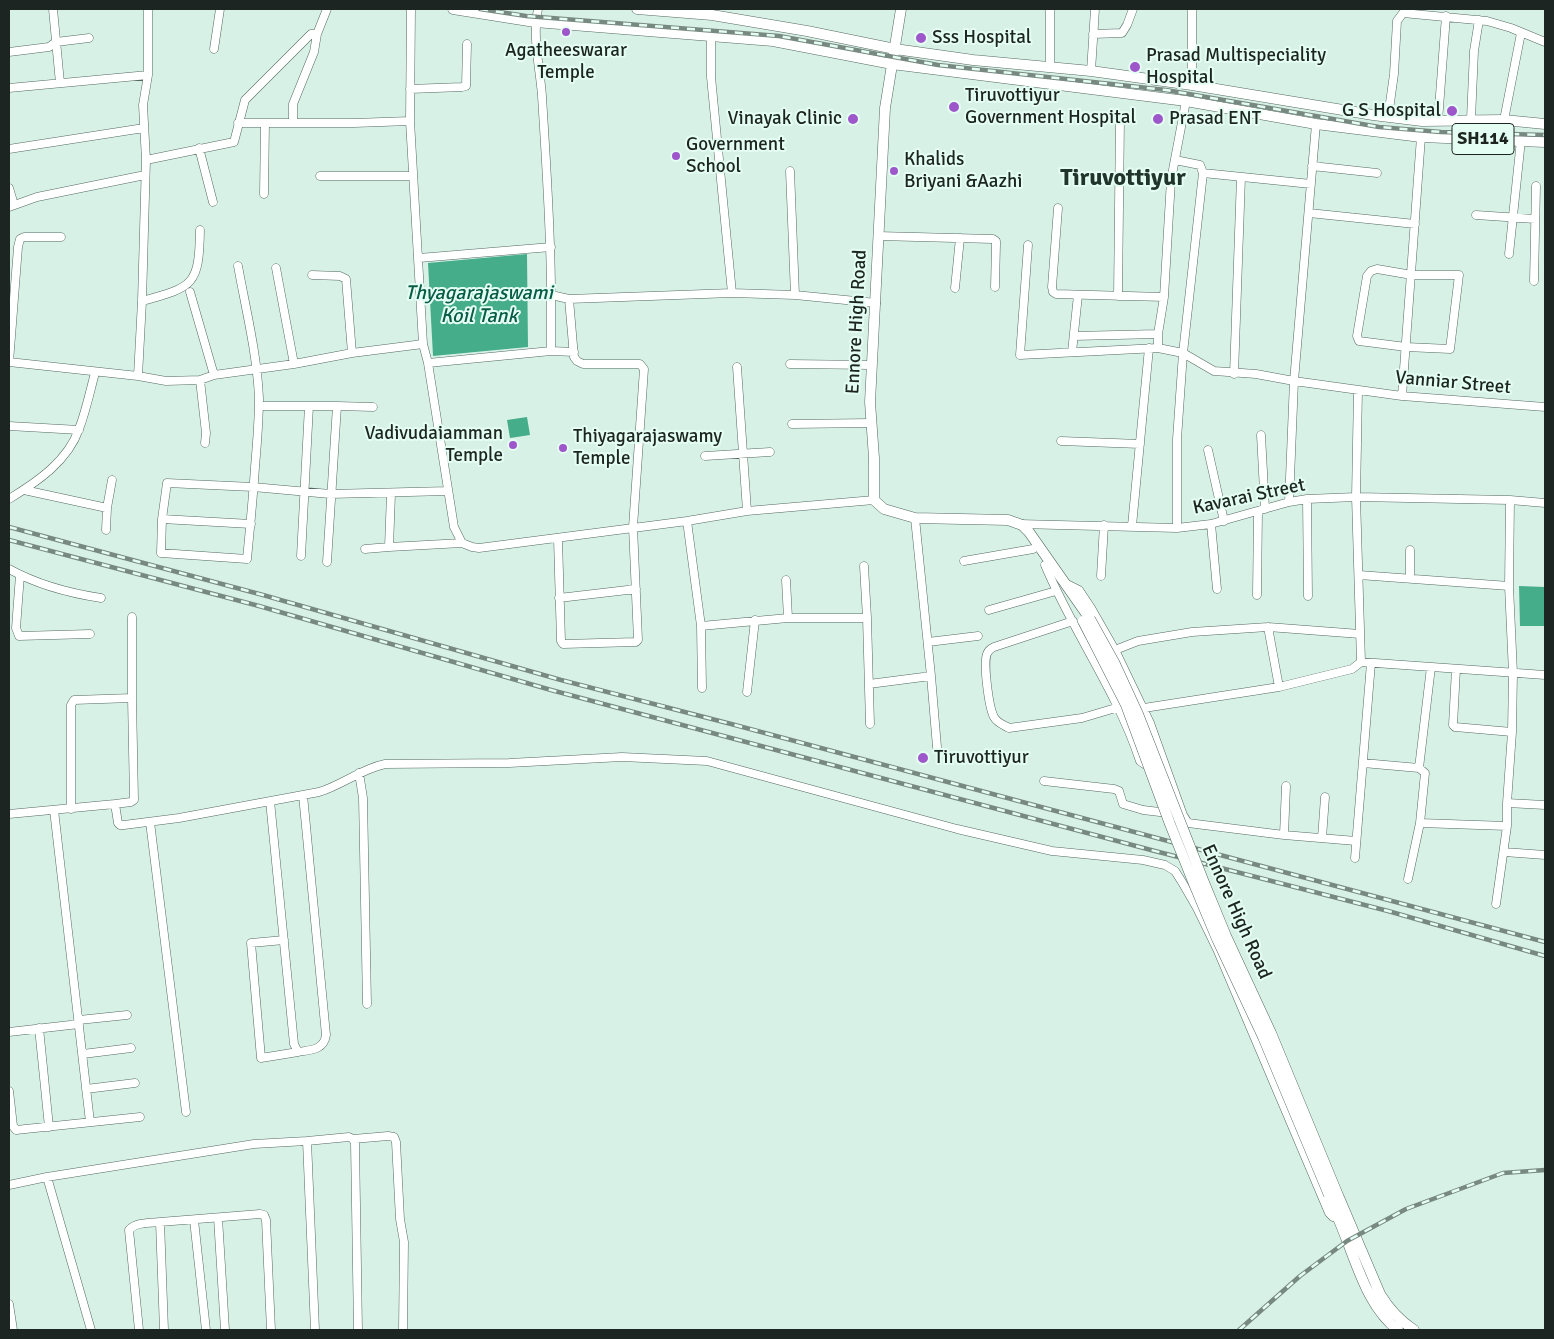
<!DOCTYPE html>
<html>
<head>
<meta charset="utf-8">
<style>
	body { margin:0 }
	#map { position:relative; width:1554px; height:1339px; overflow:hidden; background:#d8f1e6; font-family:Signika,sans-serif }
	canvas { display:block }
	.frame { position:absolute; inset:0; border:10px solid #1c2521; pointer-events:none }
</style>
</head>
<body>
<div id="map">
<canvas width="1554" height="1339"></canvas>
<div class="frame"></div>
</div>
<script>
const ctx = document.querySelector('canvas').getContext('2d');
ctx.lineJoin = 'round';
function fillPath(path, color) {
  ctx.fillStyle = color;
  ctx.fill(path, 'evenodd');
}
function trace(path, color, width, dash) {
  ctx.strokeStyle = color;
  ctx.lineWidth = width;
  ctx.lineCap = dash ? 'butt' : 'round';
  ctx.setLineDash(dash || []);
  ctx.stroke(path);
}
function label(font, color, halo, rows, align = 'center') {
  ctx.font = font + ' Signika,sans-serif';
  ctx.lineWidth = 4;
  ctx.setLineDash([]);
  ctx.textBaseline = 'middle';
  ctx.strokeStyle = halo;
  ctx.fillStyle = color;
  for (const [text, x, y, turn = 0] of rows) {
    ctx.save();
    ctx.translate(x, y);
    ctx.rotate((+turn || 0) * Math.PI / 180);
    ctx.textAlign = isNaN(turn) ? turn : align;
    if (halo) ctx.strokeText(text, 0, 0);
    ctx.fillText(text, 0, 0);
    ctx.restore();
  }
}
fillPath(new Path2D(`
	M527,254l1,93 -95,9 -5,-93z
	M527,417l3,18 -20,3 -3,-18z
	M1519,586l26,1v39h-25z`), '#46ad8b');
const minor = new Path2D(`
	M53,9l7,74
	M411,9l-1,112 13,223 5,19 26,164 8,16 10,4 7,1 208,-27 60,-10 127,-11
	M538,9c-6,28 2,59 4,87 4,66 9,133 9,199l18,4 5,58 3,4 6,3h57l4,5 -11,158 5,113 -2,2 -73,2 -2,-3 -3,-102
	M1050,9v58
	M1093,34l29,-1 5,-8 6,-16
	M711,37v40l21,216
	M214,49l6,-40
	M9,52l40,-5 7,-5 33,-4
	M1091,71l4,-62
	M1192,85v-76
	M9,88l139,-13
	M410,89l52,-2 4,-1 1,-42
	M1388,117l6,-43 3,-53 6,-8 84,8 24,7 34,14
	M1471,119l3,-68 5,-31
	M1504,120l17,-87
	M1438,121l8,-105
	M238,123h116l56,-2
	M293,123v-19l21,-52 3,-18
	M199,148l14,54
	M9,149l135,-21
	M146,160l88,-18 11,-42 66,-66h6l10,-25
	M1175,160l25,5 3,8 108,11
	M1312,166l65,7
	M790,171l5,124
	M320,176h93
	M9,188l5,17
	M264,194l1,-71
	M9,207l28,-10 108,-22
	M1058,208l-6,79 1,5 3,2 108,3
	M1309,213l106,11
	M1476,215l59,4
	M878,236l115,3 3,2v3l-1,43
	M61,237h-37l-4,2 -2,8 -9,115 129,14 28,5 34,-1 14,-5 80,-11 58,-11 71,-9
	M1028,245l-8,110 138,-7v-14l6,-37 7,-117 15,-79
	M1509,254l12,-114
	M419,258l132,-11
	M238,266c8,44 19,88 21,132 0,23 -2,46 -4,69 -2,31 -5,61 -8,92l-86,-6 1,-34 5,-36 86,4 77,7 118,-3
	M276,268l18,96
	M1377,269l35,6h47l-9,74 -44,-2 -47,-6 -2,-5 10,-60 4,-5z
	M312,275l28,1 6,3 6,74
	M1534,281l2,-95
	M955,288l5,-50
	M190,292l24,83
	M1118,296l2,-178
	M569,299l163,-6 63,2 81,8
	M142,301c52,-14 57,-16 58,-71
	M1074,336l84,-2
	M1158,348l25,5 31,18 42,3 38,7 108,15 143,11
	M551,351l23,1
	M1072,352l6,-57
	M428,363l123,-12v-56
	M790,364l81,1
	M737,367l10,144
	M1234,374l7,-197
	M138,376l4,-75 4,-141 -3,-55 5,-30v-66
	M200,380l6,53 -1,10
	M1358,390l-2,107 5,165
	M1402,396l19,-259
	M259,406h78l-10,156
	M337,406l36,1
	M792,424l79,-1
	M9,426l70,4
	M1261,435l4,74
	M1061,441l79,3
	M1208,450l16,71
	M705,456l65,-4
	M24,490l83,18
	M391,494l-2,53 73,-4
	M9,499c28,-17 59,-38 70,-70 7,-18 11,-38 16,-56
	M1307,499l1,97
	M1289,502l5,-121 22,-257
	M915,518l16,158 6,71
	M162,519l89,5
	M687,521l14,105 87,-8h79l3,106
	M1019,524l158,4 34,-4 78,-22 18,-3 49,-2 154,3 35,3
	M1211,524l6,65
	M1132,526l17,-178
	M1177,528v-89l6,-86 20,-180
	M106,530l1,-22 5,-28
	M365,549l24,-2
	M1410,550v28
	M301,556l8,-150
	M964,561l69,-12
	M1045,565c28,67 72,126 95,196l4,3 7,-1
	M864,566l3,52
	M9,569c29,16 59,24 92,29
	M20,575l-4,53 3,8 71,-2
	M1359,575l150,11
	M1101,576l3,-51
	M786,580l2,38
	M1065,583l14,7 12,18 24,42 35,73 33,92 5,8 96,12 72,6
	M1257,595l1,-84
	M559,598l77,-9
	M989,610l67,-19
	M1073,621l-79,26c-2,1 -5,3 -6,5 -6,7 1,56 6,65 3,6 10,8 15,11l73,-10 37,-11
	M701,626l1,62
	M1268,627l11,60
	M928,642l50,-6
	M1115,650l23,-9 54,-9 76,-5 92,7
	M1456,669l-3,56 2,2 57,5
	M869,684l62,-8
	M747,692l8,-72
	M132,698v-81
	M1144,708l135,-21 73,-18 9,-7 184,13
	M1363,763l56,5 6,5 -5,50 87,3
	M1419,768l12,-101
	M359,773l4,25 4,206
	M1044,781l70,8 5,2 4,13 20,6 25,3
	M270,801l24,243 4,8c13,-2 26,-2 28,-17l-23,-240
	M1507,803l38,2
	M71,809v-104l3,-5 58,-2 2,102 -3,2 -16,2
	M54,810l36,312
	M9,814l106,-10 3,19 2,2h4l55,-7 140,-26c23,-7 42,-23 66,-28l124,-1 113,-6 85,4 250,68 95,22 91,9 22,5 10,6 7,11 15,26 20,41 112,264 4,4h6
	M150,822l36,290
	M1284,835l2,-49
	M1322,838l3,-41
	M1504,852l41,3
	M1355,858l16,-195
	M1408,879l12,-56
	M1496,904l11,-78v-23l5,-71 1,-59 -4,-87 1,-86
	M284,940l-33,3 10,115 37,-6
	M79,1020l48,-5
	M39,1028l10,99
	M9,1032l70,-8
	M83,1054l48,-6
	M86,1089l49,-6
	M9,1091l4,35 3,4 124,-13
	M353,1139l35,-3 6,1 2,5 4,77 4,23 -1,88
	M307,1141l42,-4 4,2 2,4 3,187
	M47,1177l44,153
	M9,1185l38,-8 207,-33 53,-3 8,189
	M218,1218l7,112
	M194,1220l12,110
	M9,1304l4,26
	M139,1330l-10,-100c7,-8 21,-7 31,-8
	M164,1330l-4,-108 100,-8 4,1 2,5 5,110`);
const major = new Path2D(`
	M453,9l82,13 238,19 119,23 294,37 130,23 105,13 124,5
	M637,9l75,6 95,16 88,18 78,11 118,11 101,14 181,30 49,6 82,-1 41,4
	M901,9l-16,99 -15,294 4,56v42l10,9 31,9 93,2 14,5 7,7 61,87
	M1337,1193l43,101c9,15 19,26 34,36
	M1329,1195c6,16 13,32 19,48 12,31 23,66 50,87`);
trace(minor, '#536960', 9);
trace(major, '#536960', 11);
trace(minor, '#fff', 8);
trace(major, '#fff', 10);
const rail = new Path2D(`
	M480,9l46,7 253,20 159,29 228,25 213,37 62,5 104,3
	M9,527l254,68 298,85 174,45 810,217
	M9,540l250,66 292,84 600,160 237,61 157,45
	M1239,1330l61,-54 47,-35 59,-32 97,-36 42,-3`);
trace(rail, '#788981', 4.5);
trace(rail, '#e5fef4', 2.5, [8]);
const majorBridge = new Path2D(`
	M1090,619l25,45 23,50 65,166 23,56 45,97 66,160
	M1083,621l43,84 44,119 24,60 23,55 46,98 66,158`);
trace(majorBridge, '#536960', 11, []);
trace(majorBridge, '#fff', 10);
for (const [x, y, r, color] of [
	[566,32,5,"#9e57cb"],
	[921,38,6,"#9e57cb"],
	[1135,67,6,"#9e57cb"],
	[954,107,6,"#9e57cb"],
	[1452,111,6,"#9e57cb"],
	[853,119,6,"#9e57cb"],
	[1158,119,6,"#9e57cb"],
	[676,156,5,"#9e57cb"],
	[894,171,5,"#9e57cb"],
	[513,445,5,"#9e57cb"],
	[563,448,5,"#9e57cb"],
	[923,758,6,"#9e57cb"]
]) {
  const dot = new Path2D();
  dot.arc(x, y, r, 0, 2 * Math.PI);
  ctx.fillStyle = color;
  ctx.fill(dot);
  trace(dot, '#e5fef4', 2);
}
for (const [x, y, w] of [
	[1483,139,62]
]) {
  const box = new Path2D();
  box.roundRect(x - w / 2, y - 15.5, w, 31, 4);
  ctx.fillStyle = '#e5fef4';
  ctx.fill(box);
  trace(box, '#1c2521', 1);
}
label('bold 18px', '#1c2521', null, [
	["SH114",1483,139]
]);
label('19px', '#1c2521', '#e5fef4', [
	["Sss Hospital",932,38],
	["Agatheeswarar",566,51,"center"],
	["Temple",566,73,"center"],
	["Prasad Multispeciality",1146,56],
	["Hospital",1146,78],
	["Tiruvottiyur",965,96],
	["Government Hospital",965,118],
	["G S Hospital",1441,111,"right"],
	["Vinayak Clinic",842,119,"right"],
	["Prasad ENT",1169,119],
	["Government",686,145],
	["School",686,167],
	["Khalids",904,160],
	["Briyani &Aazhi",904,182],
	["Vadivudaiamman",503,434,"right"],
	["Temple",503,456,"right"],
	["Thiyagarajaswamy",573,437],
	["Temple",573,459],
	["Tiruvottiyur",934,758]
], 'left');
label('19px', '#1c2521', '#e5fef4', [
	["Ennore High Road",857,322,-87],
	["Vanniar Street",1453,383,5],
	["Kavarai Street",1249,497,-12],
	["Ennore High Road",1236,912,66]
]);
label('italic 20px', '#075c45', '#e5fef4', [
	["Thyagarajaswami",479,294],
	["Koil Tank",479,317]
]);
label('bold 24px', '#21352d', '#e5fef4', [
	["Tiruvottiyur",1123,179]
]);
</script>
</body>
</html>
